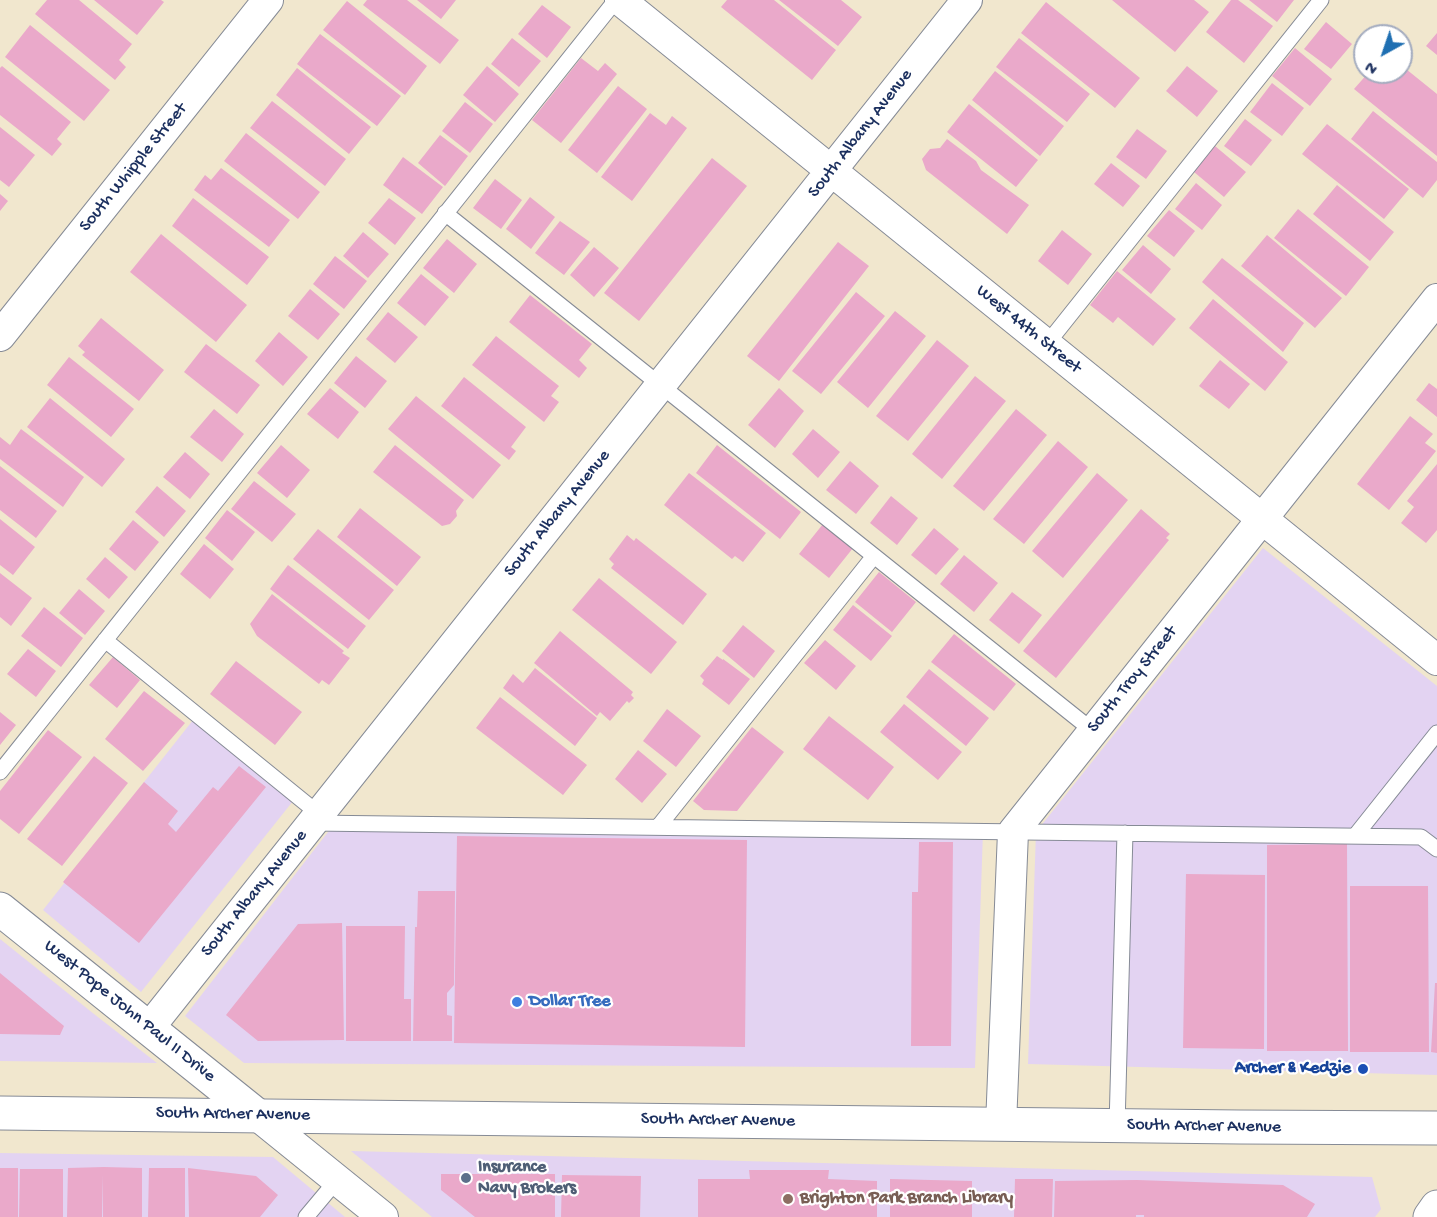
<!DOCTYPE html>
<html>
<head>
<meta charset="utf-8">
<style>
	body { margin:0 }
	#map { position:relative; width:1437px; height:1217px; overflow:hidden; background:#f1e7ce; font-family:"Gochi Hand",sans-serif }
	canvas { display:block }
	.north { position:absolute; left:1353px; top:24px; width:60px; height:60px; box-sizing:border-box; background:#fff; border:2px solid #a4acbf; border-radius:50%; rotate:220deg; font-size:16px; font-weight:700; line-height:24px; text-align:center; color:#1b2f5e }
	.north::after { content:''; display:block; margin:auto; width:21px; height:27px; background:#1f6fb2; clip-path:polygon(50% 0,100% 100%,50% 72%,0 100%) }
</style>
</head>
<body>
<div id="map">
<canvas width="1437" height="1217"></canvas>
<div class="north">N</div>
</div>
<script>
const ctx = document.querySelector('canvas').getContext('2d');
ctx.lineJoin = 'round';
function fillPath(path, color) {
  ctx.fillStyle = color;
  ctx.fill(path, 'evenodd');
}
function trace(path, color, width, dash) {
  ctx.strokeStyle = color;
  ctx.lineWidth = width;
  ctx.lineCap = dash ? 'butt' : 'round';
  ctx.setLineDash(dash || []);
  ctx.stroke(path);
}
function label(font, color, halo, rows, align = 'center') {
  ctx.font = font + ' "Gochi Hand",sans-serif';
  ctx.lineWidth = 4.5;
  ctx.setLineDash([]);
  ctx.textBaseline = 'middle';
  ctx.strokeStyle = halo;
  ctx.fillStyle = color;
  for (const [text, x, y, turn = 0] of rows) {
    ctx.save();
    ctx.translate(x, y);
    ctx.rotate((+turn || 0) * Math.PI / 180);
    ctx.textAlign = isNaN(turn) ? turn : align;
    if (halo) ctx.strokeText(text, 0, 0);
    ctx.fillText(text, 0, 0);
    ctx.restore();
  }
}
fillPath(new Path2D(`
	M1263,548l174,138v389l-409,-11 8,-232z
	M197,715l100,81 -156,196 -98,-82z
	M335,823l648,8 -8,237 -731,-5 -59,-47z
	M0,939l94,75 63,49 -157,-2z
	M351,1151l1021,26 9,32 -6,8h-943z
	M0,1153l273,4 72,60h-345z`), '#e3d3f2');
fillPath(new Path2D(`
	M47,0h32l53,44 -13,16 7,7 -11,13 -80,-66z
	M94,0h67l3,2 -27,33z
	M367,0h40l52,40 -19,24 -77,-59z
	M417,0h39l-15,19z
	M727,0h47l62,50 -24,30 -91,-73z
	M779,0h62l21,17 -24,29z
	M1112,0h82l15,12 -34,40z
	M1231,0h7l35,26 -29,37 -38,-31z
	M1249,0h45l-17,22z
	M347,1l80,65 -22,29 -82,-65z
	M1046,2l94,76 -25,30 -94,-75z
	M542,5l29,22 -24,31 -29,-24z
	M1326,22l26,22 -21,25 -27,-20z
	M30,25l80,65 -26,31 -79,-64z
	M1437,33v22l-11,-9z
	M320,34l81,62 -24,30 -80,-62z
	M512,38l29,23 -22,26 -28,-23z
	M1019,38l71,56 -23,28 -71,-55z
	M1295,48l37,31 -22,27 -38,-30z
	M581,58l17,13 7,-8 12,11 -56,69 -29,-23z
	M1401,65l36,29v62l-83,-67 15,-17h32z
	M2,66l69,56 -14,17 5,5 -10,12 -52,-41v-47z
	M487,66l32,28 -24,28 -32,-27z
	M1187,66l31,25 -21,26 -31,-26z
	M297,68l74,59 -22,27 -73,-59z
	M995,71l69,55 -24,30 -68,-56z
	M1272,83l32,25 -22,28 -32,-24z
	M618,86l29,23 -50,64 -29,-23z
	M272,101l74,58 -21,27 -75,-58z
	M465,102l28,22 -23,29 -28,-22z
	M969,104l69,56 -22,27 -69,-55z
	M1373,111l64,51v18l-14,18 -72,-59z
	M650,113l16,12 6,-9 15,12 -55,73 -31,-24z
	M1245,119l27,21 -21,26 -27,-20z
	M1327,124l82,65 -25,30 -82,-65z
	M0,127l35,28 -26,32 -9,-7z
	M1137,129l30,22 -21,28 -30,-22z
	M246,133l74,59 -22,27 -74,-58z
	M440,135l28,21 -23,30 -27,-23z
	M947,139l29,22 5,9 48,35 -22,29 -81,-64 -4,-11 8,-10 10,-1z
	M1215,146l31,26 -22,25 -30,-25z
	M403,157l40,30 -21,27 -39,-29z
	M712,158l35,28 -108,135 -35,-28z
	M1111,163l29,23 -17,21 -29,-23z
	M221,168l69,52 -21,27 -75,-57 11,-15 6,5z
	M495,179l27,21 -21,29 -28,-21z
	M1196,183l26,22 -20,25 -27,-21z
	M1337,185l57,47 -24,29 -57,-47z
	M0,194l8,7 -8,10z
	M530,197l25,20 -24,32 -25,-20z
	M193,198l76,59 -22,28 -75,-59z
	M389,198l27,20 -21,27 -27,-22z
	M1298,209l71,58 -23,29 -72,-58z
	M1169,210l26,21 -21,26 -27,-21z
	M560,221l30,21 -26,33 -29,-22z
	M1062,230l30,24 -24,31 -30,-24z
	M363,232l26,22 -21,24 -25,-22z
	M161,234l86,71 -31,37 -86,-70z
	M1267,235l75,63 -27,30 -74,-62z
	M447,239l30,25 -23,29 -31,-25z
	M838,242l31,24 -90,115 -32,-25z
	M1143,245l28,24 -20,25 -29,-24z
	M594,247l25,21 -25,29 -24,-22z
	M335,256l32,25 -23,28 -31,-25z
	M1222,258l82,65 -21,29 -81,-70z
	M1117,271l59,48 -23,27 -35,-29 -5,6 -23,-18z
	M421,274l28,23 -24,29 -28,-23z
	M310,289l30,25 -22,26 -30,-24z
	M856,292l29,24 -64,78 -29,-23z
	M530,295l62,49 -13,16 8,8 -8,10 -70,-56z
	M1213,299l75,63 -23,29 -76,-63z
	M895,311l31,25 -58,72 -31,-26z
	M388,312l30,25 -23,26 -29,-24z
	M101,318l63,52 -25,31 -57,-46 3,-3 -7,-6z
	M279,332l29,25 -25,29 -28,-25z
	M496,336l63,50 -8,10 8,6 -15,20 -72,-57z
	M937,340l32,26 -61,75 -32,-25z
	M206,344l54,41 -23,29 -53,-42z
	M356,356l31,25 -22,27 -31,-25z
	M69,357l65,52 -23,28 -64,-52z
	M1220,360l30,24 -21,25 -30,-23z
	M975,376l31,25 -64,78 -30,-25z
	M464,377l62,50 -15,20 5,4 -7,9 -68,-54z
	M1429,383l8,6v28l-21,-17z
	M330,388l29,24 -21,27 -31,-25z
	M779,388l25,23 -29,37 -27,-23z
	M416,396l85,69 -28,34 -85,-70z
	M50,398l75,61 -23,28 -75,-60z
	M214,409l30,25 -22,28 -32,-25z
	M1016,409l31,26 -63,76 -31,-25z
	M1410,416l23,18 -8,9 11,8 -47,59 -32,-26z
	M21,429l63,48 -21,30 -63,-48v-22l10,8z
	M813,429l27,23 -22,26 -26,-24z
	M1058,441l30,26 -64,77 -31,-25z
	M281,445l29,25 -23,28 -30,-25z
	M395,445l69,55 -8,11 1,5 -7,8 -8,2 -69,-54z
	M717,445l84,67 -21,27 -84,-66z
	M185,452l25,22 -20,25 -27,-22z
	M850,461l29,25 -23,28 -30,-24z
	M1437,464v66l-11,13 -25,-20 13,-16 -7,-6z
	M0,466l57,45 -21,27 -36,-28z
	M689,473l77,60 -23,29 -8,-6 -3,3 -68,-54z
	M1097,473l31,27 -65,78 -31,-27z
	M254,481l42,33 -24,28 -41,-33z
	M157,486l29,25 -22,26 -29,-25z
	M891,496l27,22 -21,27 -27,-22z
	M360,508l61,49 -24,29 -60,-49z
	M1141,509l29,25 -4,4 3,2 -113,138 -33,-27z
	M227,510l28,22 -23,29 -27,-23z
	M0,519l35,28 -22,28 -13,-10z
	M133,520l26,22 -24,29 -26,-22z
	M823,524l30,24 -24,30 -30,-24z
	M934,528l25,21 -23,26 -25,-20z
	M318,529l76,61 -25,30 -76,-61z
	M627,535l7,6 2,-3 71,56 -24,31 -72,-57 3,-4 -5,-5z
	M204,544l30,25 -24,30 -30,-25z
	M964,555l34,28 -24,29 -34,-28z
	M105,557l23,20 -19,22 -23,-20z
	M288,565l78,61 -18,23 -78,-60z
	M879,572l37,30 -24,30 -37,-30z
	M0,573l32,25 -21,28 -11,-9z
	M599,578l78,64 -26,32 -79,-64z
	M79,589l26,22 -20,24 -26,-22z
	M1012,592l30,23 -23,29 -30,-24z
	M272,594l72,57 -2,2 8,5 -21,27 -7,-5 -3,4 -62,-48 -7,-12z
	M853,605l39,31 -21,25 -38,-31z
	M44,607l39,31 -22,29 -40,-31z
	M743,625l32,26 -21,27 -32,-27z
	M560,631l73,61 -2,3 3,3 -5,5 -2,-2 -17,20 -10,-9 -3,4 -63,-53z
	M954,634l62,50 -22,27 -63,-49z
	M825,640l31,26 -20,24 -32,-27z
	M28,649l28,22 -20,26 -29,-23z
	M717,656l6,4v-1l27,20 -21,26 -27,-21 2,-4 -4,-4z
	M113,657l27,23 -23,28 -28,-23z
	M236,661l66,51 -27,33 -65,-51z
	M535,668l62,50 -22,28 -72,-58 10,-14 10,9z
	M929,669l60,49 -23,28 -60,-49z
	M144,691l41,32 -42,48 -38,-32z
	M500,697l87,68 -24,30 -87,-67z
	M904,704l58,48 -24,28 -58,-48z
	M667,709l34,27 -25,31 -33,-26z
	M0,712l16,13 -16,20z
	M829,716l65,51 -26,33 -65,-51z
	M752,727l32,25 -47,59 -33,-1 -11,-9z
	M48,730l34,27 -63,77 -19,-15v-28z
	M638,750l29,24 -25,29 -27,-24z
	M94,756l34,27 -66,83 -35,-27z
	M239,766l27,21 -127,156 -76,-61 81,-100 34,29 -10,13 8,8 37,-45 5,4z
	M457,836l290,4 -2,207 -291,-4z
	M919,842h34l-2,204h-40l1,-154h6z
	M1347,844l1,207h-81v-206z
	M1186,874l79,1 -1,174 -81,-1z
	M1350,886h78l1,166h-79z
	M418,891h37l-1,94 -7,8v22l5,1v25h-39l2,-114h2z
	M342,923l2,117 -86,1 -32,-26 72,-91z
	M346,926h59l-1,73h7v42h-65z
	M0,973l64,53 -4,9 -60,-1z
	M1435,983h2v70l-6,-1z
	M104,1167l38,1v49h-39v-42l-1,42h-35l1,-49z
	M0,1168h18v49h-18z
	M149,1168h36v49h-37z
	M188,1168l68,8 22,19 -18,22h-71z
	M20,1169h43v48h-44z
	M749,1170h80l-1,9 49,2v36h-179v-38h52z
	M441,1174h114v43h-80l-34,-27z
	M562,1175l79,1 -1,41h-79z
	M890,1179l82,2v36h-82z
	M1015,1179h38l-1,38h-38z
	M1137,1180l146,5 32,19 -8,13h-163v-2h-8v2h-82l1,-36z`), '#eaa9ca');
const service = new Path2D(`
	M445,213l648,518
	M1046,345l275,-345
	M105,640l214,174
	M0,772l616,-772
	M312,823l1109,14 16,12
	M658,827l216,-271
	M1355,836l82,-103
	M1117,1126l8,-293
	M306,1217l31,-37`);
const minor = new Path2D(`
	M620,0l817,660
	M0,336l268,-336
	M149,1028l818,-1028
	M258,1116l125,101
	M1001,1125l12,-293 424,-533`);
const tertiary = new Path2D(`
	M0,909l258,207`);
const secondary = new Path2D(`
	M0,1113l1240,14 197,1
	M1430,1217l7,-10`);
trace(service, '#868b96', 17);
trace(minor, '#868b96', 32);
trace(tertiary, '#868b96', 35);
trace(secondary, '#868b96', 35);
trace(service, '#fff', 15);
trace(minor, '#fff', 30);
trace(tertiary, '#fff', 33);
trace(secondary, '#fff', 33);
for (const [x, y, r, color] of [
	[517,1002,6,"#3f7fe0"],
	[1363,1069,6,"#1a4fb4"],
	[466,1178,6,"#5c6f8a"],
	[788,1199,6,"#8d6e63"]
]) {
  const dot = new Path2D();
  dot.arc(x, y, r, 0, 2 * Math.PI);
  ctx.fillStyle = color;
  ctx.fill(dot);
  trace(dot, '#fff', 2);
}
label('18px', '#1b2f5e', '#fff', [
	["South Albany Avenue",861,134,-52],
	["South Whipple Street",134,168,-51],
	["West 44th Street",1028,330,39],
	["South Albany Avenue",558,514,-51],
	["South Troy Street",1133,680,-51],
	["South Albany Avenue",255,894,-51],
	["West Pope John Paul II Drive",129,1012,39],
	["South Archer Avenue",233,1115,1],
	["South Archer Avenue",718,1121,1],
	["South Archer Avenue",1204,1127,1]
]);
label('bold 18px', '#366cbe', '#fff', [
	["Dollar Tree",529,1002]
], 'left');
label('bold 18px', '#164399', '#fff', [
	["Archer & Kedzie",1351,1069]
], 'right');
label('bold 18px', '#4e5e75', '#fff', [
	["Insurance",478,1168],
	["Navy Brokers",478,1189]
], 'left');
label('bold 18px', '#785e54', '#fff', [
	["Brighton Park Branch Library",800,1199]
], 'left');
</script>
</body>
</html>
